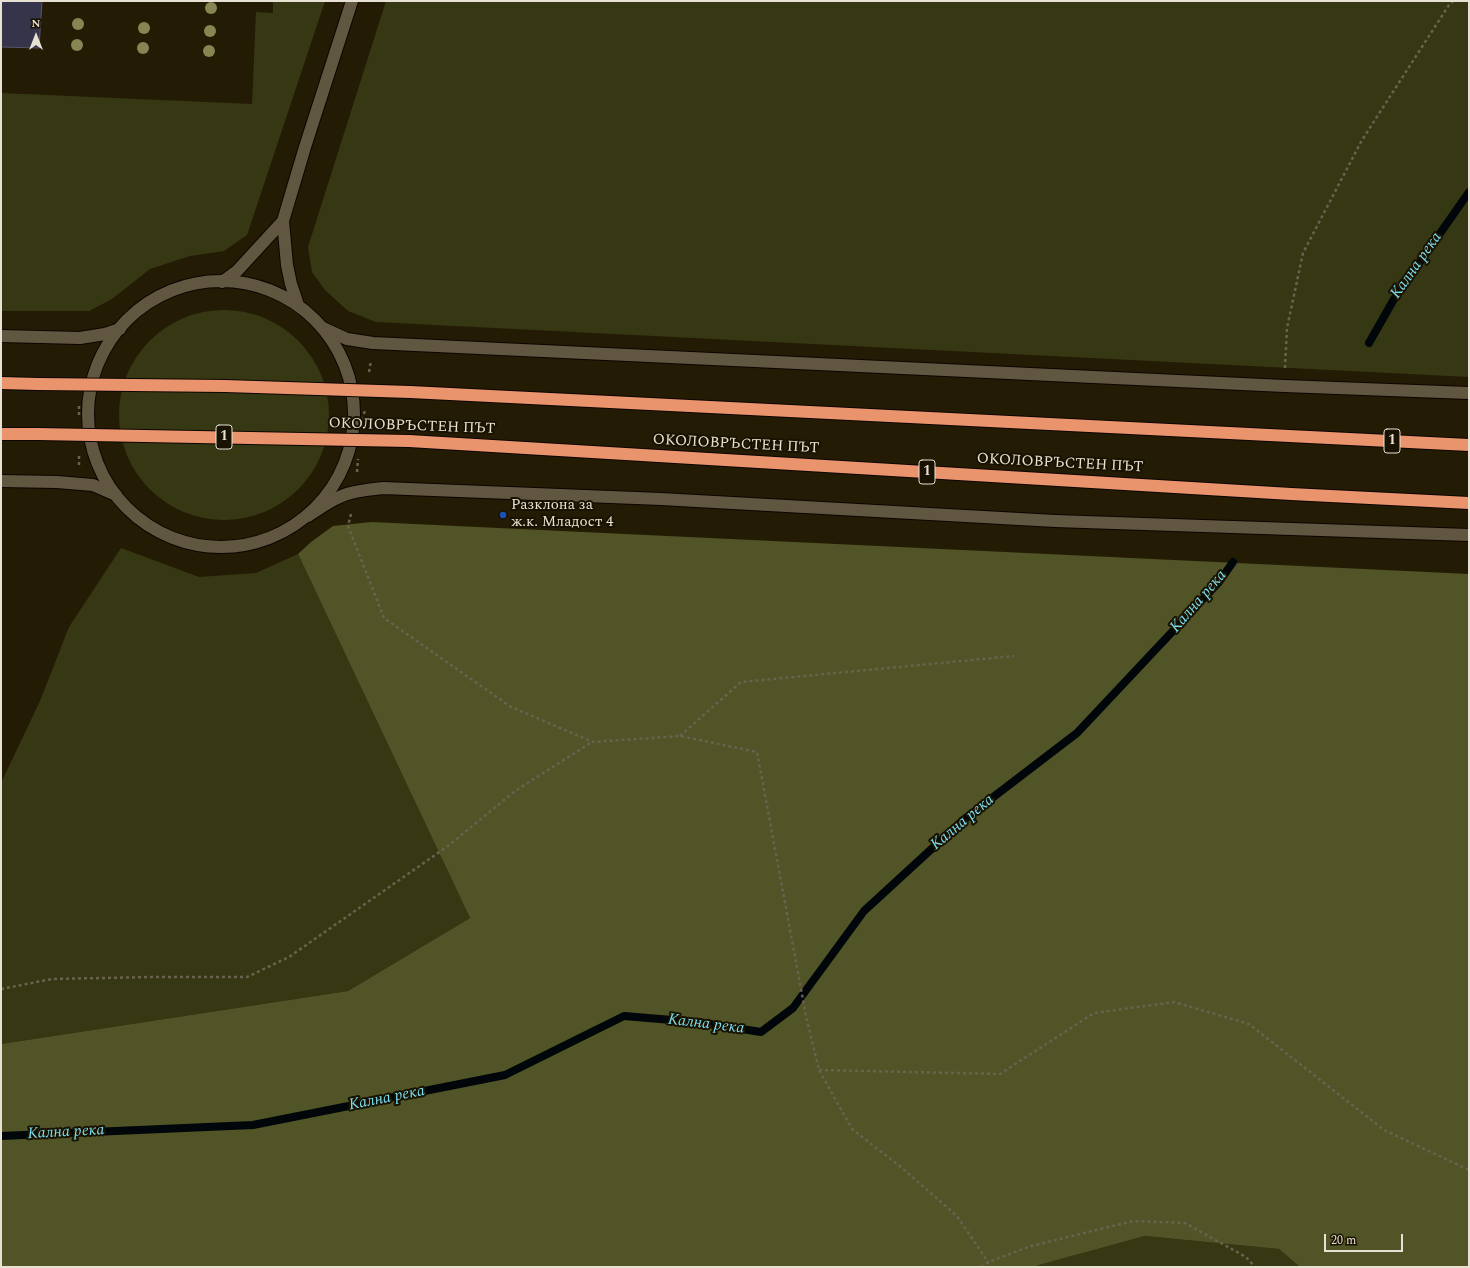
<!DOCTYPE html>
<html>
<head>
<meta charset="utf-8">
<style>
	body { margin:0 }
	#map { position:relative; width:1470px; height:1268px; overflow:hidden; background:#241b05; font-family:Spectral,serif }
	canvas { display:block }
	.frame { position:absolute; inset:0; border:2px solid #e7e1d4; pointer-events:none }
	.north { position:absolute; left:16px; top:16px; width:40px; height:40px; -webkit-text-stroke:3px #1a1200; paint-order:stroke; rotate:0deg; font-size:11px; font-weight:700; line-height:16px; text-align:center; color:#e7e1d4 }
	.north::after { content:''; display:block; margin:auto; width:14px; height:18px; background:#e7e1d4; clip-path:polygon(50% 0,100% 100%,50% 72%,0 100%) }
	.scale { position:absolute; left:1324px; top:1234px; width:79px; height:18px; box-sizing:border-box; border:2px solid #e7e1d4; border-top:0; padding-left:5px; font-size:12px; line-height:14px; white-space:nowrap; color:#e7e1d4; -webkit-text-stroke:3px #1a1200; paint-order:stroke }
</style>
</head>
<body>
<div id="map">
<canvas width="1470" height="1268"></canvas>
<div class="frame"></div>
<div class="north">N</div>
<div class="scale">20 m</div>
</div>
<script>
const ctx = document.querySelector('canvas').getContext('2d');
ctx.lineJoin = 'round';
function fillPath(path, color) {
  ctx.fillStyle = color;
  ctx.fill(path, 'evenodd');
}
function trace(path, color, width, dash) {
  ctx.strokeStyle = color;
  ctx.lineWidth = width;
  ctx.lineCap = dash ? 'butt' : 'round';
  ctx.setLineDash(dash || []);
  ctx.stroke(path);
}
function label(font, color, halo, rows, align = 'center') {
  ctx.font = font + ' Spectral,serif';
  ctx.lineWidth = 4;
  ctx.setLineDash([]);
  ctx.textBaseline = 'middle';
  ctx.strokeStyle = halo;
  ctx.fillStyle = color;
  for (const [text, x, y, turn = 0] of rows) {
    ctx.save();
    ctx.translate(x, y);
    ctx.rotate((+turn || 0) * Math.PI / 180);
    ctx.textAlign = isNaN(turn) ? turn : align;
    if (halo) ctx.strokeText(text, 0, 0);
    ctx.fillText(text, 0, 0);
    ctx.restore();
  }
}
fillPath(new Path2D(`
	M273,1h52l-78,234 -23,16 -34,5 -40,13 -38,30 -23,12h-88v-218l251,11 4,-92 17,1z
	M386,1h1083v376l-1093,-55 -28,-11 -23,-21 -13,-18 -4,-25z
	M119 415a105 105 0 1 1 210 0a105 105 0 1 1-210 0Z
	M121,548l78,29 57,-4 42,-19 172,364 -122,73 -347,53v-261l39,-82 29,-74z
	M1145,1236l134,13 21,18h-265l4,-2z`), '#363814');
fillPath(new Path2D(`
	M372,522l1097,52v693h-169l-21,-18 -134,-13 -106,29 -4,2h-1034v-223l347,-53 122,-73 -172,-364 13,-12 22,-16z`), '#505426');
trace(new Path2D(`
	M1369,343l25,-44 75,-107
	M1,1136l252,-11 252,-50 119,-59 72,6 65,10 32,-24 71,-97 98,-90 115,-88 142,-151 14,-20`), '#000609', 8);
const building = new Path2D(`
	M1,1h41l-3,47 -38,-1z`);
fillPath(building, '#36344a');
trace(building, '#57566e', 1);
const street = new Path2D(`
	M323,328l24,11 26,4 911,43 185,7
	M1,336l79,2 25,-4 15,-5
	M1,481l56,1 36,3 23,10
	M308,516c14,-9 30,-21 47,-24 9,-2 19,-3 28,-4l278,11 394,22 414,14`);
const secondary = new Path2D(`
	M88 414a133 133 0 1 1 266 0a133 133 0 1 1-266 0Z
	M222,282l15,-11 46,-50
	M298,305l-7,-21 -4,-19 -4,-44 22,-74 47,-146`);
const highway = new Path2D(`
	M1,383l37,1
	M410,392l1059,53
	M1,434h37
	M409,441l882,53 178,9`);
trace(street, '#0d0500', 14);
trace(secondary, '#0d0500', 14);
trace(highway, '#0d0500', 14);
trace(new Path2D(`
	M1285,368l2,-40 16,-75 59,-113 87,-135 4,-4
	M369,372l2,-11
	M79,415v-11
	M363,420l2,-11
	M79,465v-11
	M357,472l1,-13
	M351,514l-3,12 36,92 127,89 82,35 87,-6 77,16 49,264 13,54 33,59 50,39 55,48 31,46v5
	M680,736l61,-54 273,-26
	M1,989l51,-10 101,-2h94l42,-20 159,-111 67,-55 77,-49
	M819,1070l181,4 94,-61 80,-11 75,22 135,106 85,40
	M981,1267l7,-5 43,-16 102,-25 52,2 61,34 9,10`), '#69624f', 2.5, [3, 3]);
trace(street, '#615740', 12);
trace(secondary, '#615740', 12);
trace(highway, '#ea946d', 12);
const highwayBridge = new Path2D(`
	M38,384l187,2 185,6
	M38,434l371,7`);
trace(highwayBridge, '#0d0500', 14, []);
trace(highwayBridge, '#ea946d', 12);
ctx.fillStyle = '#878653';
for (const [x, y] of [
	[211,8],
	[78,24],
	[144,28],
	[210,31],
	[77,45],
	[143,48],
	[209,51]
]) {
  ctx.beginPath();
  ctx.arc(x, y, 6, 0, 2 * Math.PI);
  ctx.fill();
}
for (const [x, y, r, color] of [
	[503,515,4,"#1a4fb4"]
]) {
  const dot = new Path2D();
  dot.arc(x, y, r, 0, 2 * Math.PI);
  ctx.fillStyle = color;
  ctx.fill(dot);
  trace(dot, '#1a1200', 1.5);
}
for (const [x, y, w] of [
	[224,437,16],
	[1392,441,16],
	[927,472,16]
]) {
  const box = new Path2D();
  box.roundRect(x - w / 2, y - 12, w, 24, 3);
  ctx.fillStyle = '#1a1200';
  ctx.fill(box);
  trace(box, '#e7e1d4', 1);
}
label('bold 14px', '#e7e1d4', null, [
	["1",224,437],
	["1",1392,441],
	["1",927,472]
]);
label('15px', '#e7e1d4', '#1a1200', [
	["ОКОЛОВРЪСТЕН ПЪТ",412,427,2],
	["ОКОЛОВРЪСТЕН ПЪТ",736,445,3],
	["ОКОЛОВРЪСТЕН ПЪТ",1060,464,3]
]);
label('15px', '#e7e1d4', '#1a1200', [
	["Разклона за",511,506],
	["ж.к. Младост 4",511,523]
], 'left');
label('italic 16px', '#7addf0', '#1a1200', [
	["Кална река",1417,266,-55],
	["Кална река",1199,602,-49],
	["Кална река",963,823,-40],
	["Кална река",706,1025,7],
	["Кална река",387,1099,-11],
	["Кална река",66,1133,-3]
]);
</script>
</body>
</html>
